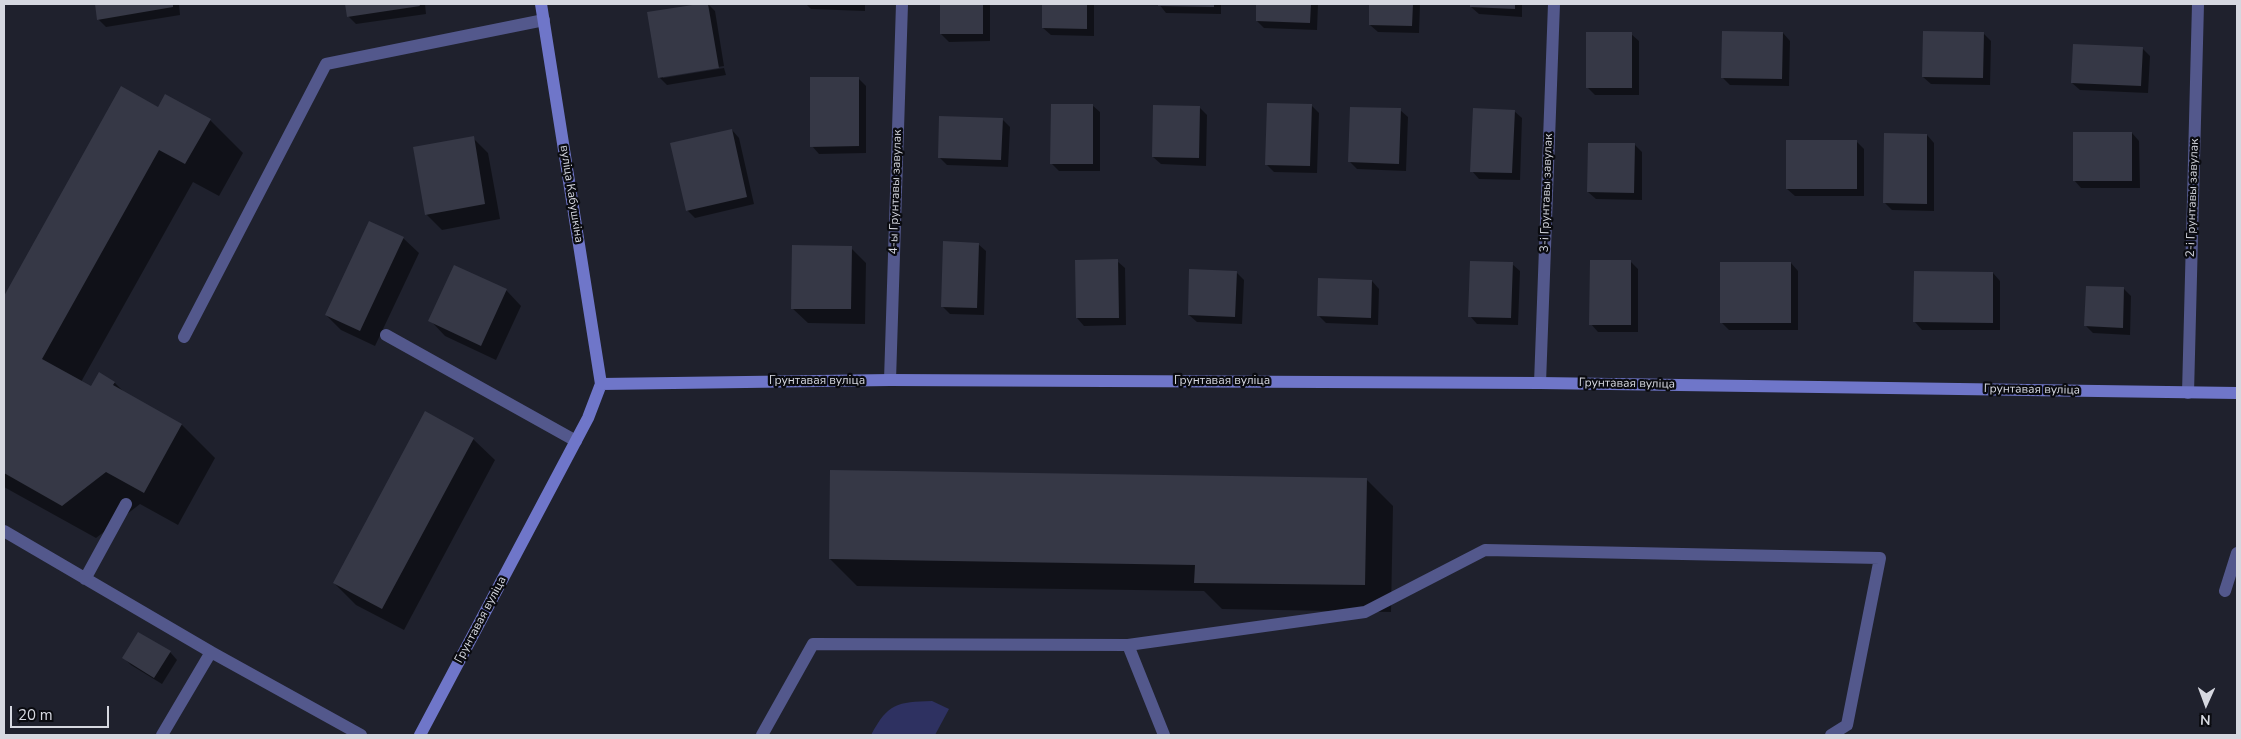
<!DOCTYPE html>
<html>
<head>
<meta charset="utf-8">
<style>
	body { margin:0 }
	#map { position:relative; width:2241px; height:739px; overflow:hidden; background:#1f212d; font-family:"Nunito Sans",sans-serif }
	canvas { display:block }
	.frame { position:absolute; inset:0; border:5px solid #d6d8e0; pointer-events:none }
	.north { position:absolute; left:2181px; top:679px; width:50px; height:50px; -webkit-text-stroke:4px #0a0b10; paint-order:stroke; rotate:182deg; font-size:14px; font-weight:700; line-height:20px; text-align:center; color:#d6d8e0 }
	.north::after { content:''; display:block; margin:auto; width:18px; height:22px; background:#d6d8e0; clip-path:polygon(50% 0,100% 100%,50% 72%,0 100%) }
	.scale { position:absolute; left:10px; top:706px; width:99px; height:22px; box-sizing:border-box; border:2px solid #d6d8e0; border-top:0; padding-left:6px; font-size:15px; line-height:18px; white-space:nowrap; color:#d6d8e0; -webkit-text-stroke:4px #0a0b10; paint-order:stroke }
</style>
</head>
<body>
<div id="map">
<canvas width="2241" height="739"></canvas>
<div class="frame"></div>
<div class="north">N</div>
<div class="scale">20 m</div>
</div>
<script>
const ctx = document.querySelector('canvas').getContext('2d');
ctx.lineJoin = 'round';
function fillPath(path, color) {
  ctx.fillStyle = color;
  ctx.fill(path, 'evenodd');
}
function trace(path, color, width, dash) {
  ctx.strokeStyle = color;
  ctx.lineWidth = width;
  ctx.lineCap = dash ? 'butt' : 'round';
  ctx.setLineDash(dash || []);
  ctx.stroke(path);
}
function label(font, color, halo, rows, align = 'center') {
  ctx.font = font + ' "Nunito Sans",sans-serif';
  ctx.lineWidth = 4.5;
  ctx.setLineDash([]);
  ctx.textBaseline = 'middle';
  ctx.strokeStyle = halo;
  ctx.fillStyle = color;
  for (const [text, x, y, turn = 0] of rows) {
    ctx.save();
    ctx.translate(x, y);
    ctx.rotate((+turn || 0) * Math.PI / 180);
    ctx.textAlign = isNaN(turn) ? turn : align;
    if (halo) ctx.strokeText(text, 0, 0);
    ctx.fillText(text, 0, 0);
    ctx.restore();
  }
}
fillPath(new Path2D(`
	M932,701l17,8 -14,26h-64c17,-32 26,-33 61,-34z`), '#2e3161');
fillPath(new Path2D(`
	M96,4h83l1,11 -74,12 -8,-8z
	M346,4h79l1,10 -70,10 -8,-8z
	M708,4l7,7 9,55 -61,10v2l61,-10 2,7 -59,10 -8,-8 -10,-64z
	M806,4h59v7l-54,-2z
	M941,4h49v37l-41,1 -8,-8z
	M1043,4h51v32l-43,-1 -8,-7z
	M1159,4h62v10l-55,-1z
	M1257,4h61l-1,26 -53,-2 -7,-7z
	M1371,4h49l-1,29 -41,-1 -8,-7z
	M1471,4h51v13l-43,-3 -8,-7z
	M1783,33l7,8 -1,45 -59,-1 -7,-7z
	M1983,33l8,8 -1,44 -59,-1 -8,-7z
	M1631,34l8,7v54h-44l-8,-8z
	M2143,49l7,7 -2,37 -68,-3 -8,-7z
	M858,78l8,8v67l-47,1 -7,-8z
	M122,88l37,20 51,12 33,33 -24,43 -26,-14 -112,200 10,6 8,-14 16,9 11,11 56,31 33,33 -37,67 -38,-21 -44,34 -92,-51v-188z
	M1092,105l8,7v59h-41l-8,-8z
	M1311,105l8,8 -2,60 -43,-1 -8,-8z
	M1199,107l8,8 -1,51 -45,-2 -8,-7z
	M1400,110l8,7 -2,54 -49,-2 -8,-8z
	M1514,111l8,7 -2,62 -41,-1 -7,-8z
	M1002,119l8,8 -2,40 -61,-2 -8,-8z
	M732,130l7,8 15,66 -59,14 -8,-8z
	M2132,133l7,8 1,47h-59l-7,-8z
	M1927,135l7,8v68l-42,-1 -7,-7z
	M473,138l15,15 12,66 -58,11 -16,-16z
	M1856,141l8,8v47h-69l-8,-7z
	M1635,145l7,7v48l-46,-1 -8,-7z
	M403,238l16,15 -44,93 -34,-16 -15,-15z
	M978,244l8,7 -2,64 -34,-1 -8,-8z
	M851,248l15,15 -1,61 -57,-1 -16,-15z
	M1117,261l8,7 1,57 -42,1 -7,-8z
	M1631,262l7,7v63h-40l-7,-8z
	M1791,263l7,8v59h-69l-8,-8z
	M1512,264l8,7 -2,54 -41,-1 -7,-8z
	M1236,272l8,8 -2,44 -45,-2 -8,-7z
	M1993,273l7,8v49h-78l-7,-8z
	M1372,281l7,8 -1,36 -52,-2 -8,-8z
	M2124,289l7,7 -1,39 -37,-2 -7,-7z
	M506,290l15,16 -25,54 -51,-24 -15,-16z
	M473,439l22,21 -91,170 -48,-25 -22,-22z
	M1366,479l27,27 -2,106 -169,-3 -18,-18 -347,-5 -27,-27z
	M170,652l7,8 -15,24 -31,-19 -7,-7z`), '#0007');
fillPath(new Path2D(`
	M95,4h78v3l-76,13z
	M345,4h74l1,2 -73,11z
	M699,4h9l11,64 -61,10 -11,-66z
	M940,4h43v30h-43z
	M1042,4h45v25l-45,-1z
	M1158,4h56v3l-56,-1z
	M1256,4h55l-1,19 -54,-2z
	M1369,4h44l-1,22 -43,-1z
	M1470,4h45v5l-45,-2z
	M1722,31l61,1 -1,47 -61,-1z
	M1923,31l61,1 -1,46 -61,-1z
	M1586,32h46v56h-46z
	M2073,44l70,3 -2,39 -70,-3z
	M810,77h49v69l-49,1z
	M121,86l37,21 7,-13 46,25 -26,45 -26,-14 -117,209 49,27 8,-14 16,10 -2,3 69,39 -38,69 -38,-21 -44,34 -58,-33v-177z
	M1267,103l45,1 -2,62 -45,-1z
	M1051,104h42v60h-43z
	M1153,105l47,1 -1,52 -47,-1z
	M1350,107l51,1 -2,56 -51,-2z
	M1473,108l42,2 -3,63 -42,-1z
	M939,116l64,2 -2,42 -63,-2z
	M732,129l15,68 -61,14 -16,-68z
	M2073,132h59v49h-59z
	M1884,133l43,1v70l-44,-1z
	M474,136l11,68 -60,11 -12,-68z
	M1786,140h71v49h-71z
	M1588,143h47l-1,50 -47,-1z
	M369,221l35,16 -44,94 -35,-16z
	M943,241l36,2 -2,65 -36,-1z
	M792,245l60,1 -1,63h-60z
	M1118,259l1,59h-43l-1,-58z
	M1590,260h41v65h-42z
	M1470,261l43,1 -2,56 -43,-1z
	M1720,262h71v61h-71z
	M454,265l53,24 -26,57 -53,-25z
	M1189,269l48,2 -2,46 -47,-2z
	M1914,271l79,1v51l-80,-1z
	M1318,278l54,2 -1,38 -54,-2z
	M2086,286l38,1 -1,41 -39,-2z
	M425,411l49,27 -92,171 -49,-26z
	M830,470l537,8 -2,107 -171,-2 1,-18 -366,-6z
	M138,632l33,19 -17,27 -32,-20z`), '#363846');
trace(new Path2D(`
	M386,335l190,106
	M184,337l142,-273 218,-44
	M4,531l207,121 150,83
	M85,579l41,-75
	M2225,591l12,-38
	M1128,645l36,90
	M162,735l49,-83
	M762,735l51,-91 315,1 237,-33 120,-62 395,8 -33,167 -16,10`), '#53588c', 12);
trace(new Path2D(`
	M890,380l12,-376
	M1540,383l14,-379
	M2188,393l10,-389`), '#53588c', 12);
trace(new Path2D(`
	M541,4l60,380
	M420,735l168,-317 13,-34 289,-4 650,3 697,10`), '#6f76c9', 12);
label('12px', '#d6d8e0', '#0a0b10', [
	["4-ы Грунтавы завулак",896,192,-88],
	["3-і Грунтавы завулак",1547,193,-88],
	["вуліца Кабушкіна",571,194,81],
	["2-і Грунтавы завулак",2193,198,-88],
	["Грунтавая вуліца",817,381],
	["Грунтавая вуліца",1222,381],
	["Грунтавая вуліца",1627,384,1],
	["Грунтавая вуліца",2032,390,1],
	["Грунтавая вуліца",481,620,-62]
]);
</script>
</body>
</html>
